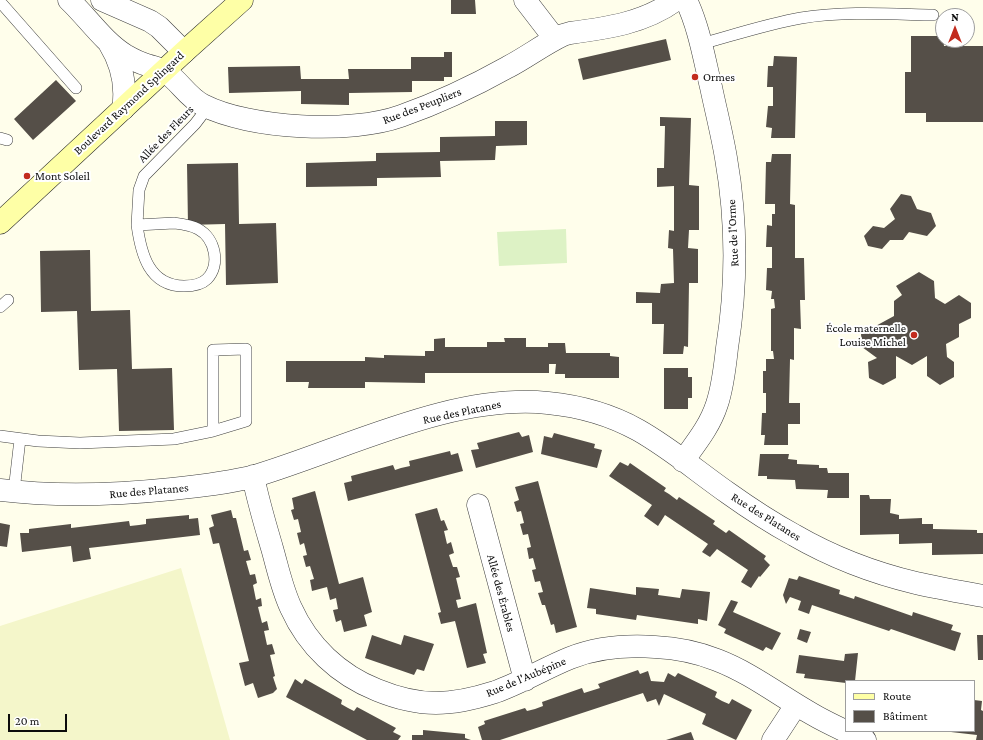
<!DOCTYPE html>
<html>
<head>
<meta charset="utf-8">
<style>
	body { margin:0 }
	#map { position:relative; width:983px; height:740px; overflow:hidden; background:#fffeeb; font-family:"Crimson Pro",serif }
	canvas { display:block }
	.legend { position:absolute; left:845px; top:680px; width:130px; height:52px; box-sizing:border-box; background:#fff; border:1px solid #9e9e9e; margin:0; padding:5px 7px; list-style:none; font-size:12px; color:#0c0c0c }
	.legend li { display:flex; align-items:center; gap:8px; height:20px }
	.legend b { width:20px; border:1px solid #9e9e9e }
	.north { position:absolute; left:935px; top:8px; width:40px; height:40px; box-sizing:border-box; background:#fff; border:1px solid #9e9e9e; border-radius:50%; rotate:0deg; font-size:11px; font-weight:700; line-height:16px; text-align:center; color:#0c0c0c }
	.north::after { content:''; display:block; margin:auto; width:14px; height:18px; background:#c22b1e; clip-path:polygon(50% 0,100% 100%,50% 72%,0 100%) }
	.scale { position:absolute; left:8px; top:714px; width:59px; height:18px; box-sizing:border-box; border:2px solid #0c0c0c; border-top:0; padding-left:5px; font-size:12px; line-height:14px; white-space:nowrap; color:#0c0c0c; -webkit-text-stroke:3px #fff; paint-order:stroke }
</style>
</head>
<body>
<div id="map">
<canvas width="983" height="740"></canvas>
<ul class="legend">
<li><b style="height:5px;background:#feffa6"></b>Route</li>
<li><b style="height:11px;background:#554f48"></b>Bâtiment</li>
</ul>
<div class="north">N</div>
<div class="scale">20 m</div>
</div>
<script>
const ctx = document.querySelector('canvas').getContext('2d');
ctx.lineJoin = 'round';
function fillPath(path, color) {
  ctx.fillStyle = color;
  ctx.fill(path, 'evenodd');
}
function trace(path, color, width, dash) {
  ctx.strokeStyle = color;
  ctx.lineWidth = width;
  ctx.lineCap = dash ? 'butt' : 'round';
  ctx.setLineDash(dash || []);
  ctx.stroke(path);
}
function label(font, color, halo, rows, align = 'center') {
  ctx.font = font + ' "Crimson Pro",serif';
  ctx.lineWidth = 4;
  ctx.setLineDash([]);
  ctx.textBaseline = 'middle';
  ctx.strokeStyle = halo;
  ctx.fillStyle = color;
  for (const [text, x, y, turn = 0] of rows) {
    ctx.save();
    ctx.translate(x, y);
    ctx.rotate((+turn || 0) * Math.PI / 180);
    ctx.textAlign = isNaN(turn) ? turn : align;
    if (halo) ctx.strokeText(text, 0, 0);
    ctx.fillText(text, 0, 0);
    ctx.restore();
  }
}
fillPath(new Path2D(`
	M181,568l49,172h-230v-114z`), '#f4f6ca');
fillPath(new Path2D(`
	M566,229l1,34 -68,3 -2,-34z`), '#ddf2c5');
fillPath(new Path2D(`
	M451,0h24l1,14h-25z
	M911,36h32l1,10h39v76h-57v-9h-21v-41h6z
	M666,39l5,21 -88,20 -5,-21z
	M444,52h8v25h-8v4h-32v11l-63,1v12l-48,-1v-13l-72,2 -1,-26 72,-1 1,13h48l-1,-10h63v-12h33z
	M774,56l23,1 -2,81h-24l1,-10 -6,-1 2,-21h5v-19h-6l1,-21h5z
	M56,80l20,21 -43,39 -19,-21z
	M660,117l31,1 -2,67 10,1v44h-10l-1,18 10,1v34h-9l-1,64 -4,-1 -1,8h-20l1,-30h-12v-21h-16v-11l24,1 1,-9 13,-1 -1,-34 -5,-1 1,-18 5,1v-45l-17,1v-19h7l1,-42h-5z
	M495,121h32v24l-31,1 -1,14 -55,1 1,16 -64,1v8l-71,1v-24l70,-2v-8l64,-1v-15l55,-1z
	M772,154h19l-1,50 5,1v53h9l1,42h-5l1,29 -7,-1v32l-4,-1 -1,44h11v21h-12v21h-24l1,-10h-4l1,-22h4v-20h-3v-22h3v-12h8l-1,-8h-2v-42l4,-1 -1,-9h-3l1,-8 -6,-1 1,-22h5v-21h-6l1,-22 5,1v-12h3v-10h-10l1,-42h5z
	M238,163l1,61 37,-1 2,60 -52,2 -1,-61 -37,1 -1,-61z
	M901,194l10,2 6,13 14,4 5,13 -9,10 -18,-4 -6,8h-13l-8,9 -14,-3 -4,-10 9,-10 11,2 11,-9 -5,-10z
	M90,250l1,61 39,-1 2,59 40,-1 2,62 -55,1 -2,-62 -38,1 -2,-59 -36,1 -1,-61z
	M919,272l15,9 1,17 10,6 14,-9 12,8v15l-12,6v13l-13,7 1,13 7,5v15l-14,8 -13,-9v-20l-15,9 -16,-9v22l-13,7 -14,-7 -1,-16 9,-4 -15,-11 -1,-13 33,-18v-15l8,-6 -6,-9z
	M445,338v9h42v-5h18l-1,-4h22v9h22v-4h17l1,10h44v3l9,1v21h-54v-4h-10l1,-10h-7v9h-124v10l-60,-1v6h-57l1,-6h-23v-21h79v-4l19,1v-3l41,1v-5h9v-12z
	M664,368h24v9h4v21h-4v11h-24z
	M519,432l3,5 7,-2 4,17 -57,16 -5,-18 8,-1 -2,-6z
	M554,433l41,11 -1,4 8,2 -5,18 -56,-14 3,-18 8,2z
	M450,451l1,4 7,-2 5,18 -115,30 -4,-18 8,-2 -1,-5 42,-11 2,5 6,-2 9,-2 -1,-5z
	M760,454h29l-1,5 9,1v4l22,1v3h8l1,5h21v25h-22l1,-8 -32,-1 -1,-9 -28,-1v-3h-9z
	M620,462l8,4 2,-3 36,25 -2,3 5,3 8,6 2,-3 36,24 -2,3 13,9 3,-3 37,26 -2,3 6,6 -10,12 -1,-1 -8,12 -10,-6 7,-12 -31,-21 -7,8 -8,-5 6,-8 -43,-29 -7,11 -14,-10 8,-11 -43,-29z
	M538,481l39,146 -21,6 -2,-9 -3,1 -6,-20h-3l-4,-12 5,-1 -3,-11 -5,1 -3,-12 4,-1 -3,-11 -4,1 -2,-11 4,-1 -3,-13 -5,1 -3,-11 4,-1 -3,-12 -4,1 -3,-10 5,-2 -4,-13z
	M315,491l24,93 24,-7 9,35 -8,3 3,11 -23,6 -3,-12 -5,2 -3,-12 5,-1 -2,-11 -6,2 -3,-13 -15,4 -2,-11 4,-1 -4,-13 -4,1 -3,-11 4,-1 -3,-12 -4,2 -3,-12 4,-1 -3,-13 -4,1 -3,-10 3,-1 -2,-11z
	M860,495h9l1,4h21l-1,14 9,2v4l23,-1v6h11v5l44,1v3h6v21l-51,1v-12l-33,1v-10l-39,1z
	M437,508l4,13 3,-1 4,10 -4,1 3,13 4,-2 3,11 -5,2 4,12h4l3,10 -4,1 5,21 -5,1 2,8 18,-5 11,50 -4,1 3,9 -19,5 -12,-47 -14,3 -3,-11 3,-1 -26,-98z
	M231,510l2,8h3l8,33 4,-1 3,10 -5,1 4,14 5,-1 2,9 -4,2 3,15 5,-2 1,8 -4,1 4,16 5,-2 2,9 -5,1 3,14 5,-1 3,10 -5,1 5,21 -2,1 4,12 -4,4 -15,5 -5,-15 -8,3 -6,-23 10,-2 -30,-118 -6,1 -4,-16 5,-2 -3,-11z
	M189,515v4l9,-1 2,17 -111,13 2,11 -18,3 -2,-16 -49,6 -2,-19h9v-4l42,-5v4l58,-7 1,5 9,-1 7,-1v-5z
	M0,523l10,2 -3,22 -7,-1z
	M799,576l41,14 -1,4 15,5 1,-3 57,20 1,-4 40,13 -2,5 10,3 -6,18 -64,-22 -2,2 -77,-26 -3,9 -11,-4 3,-9 -11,-4 -4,7 -3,-9 6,-17 8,2z
	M636,587l23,2 -1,6 22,3 2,-9 28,3 -3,29 -9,-2v5l-61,-9 -1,5 -40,-6v-5l-9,-1 3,-20 46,7z
	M731,600l7,2 -5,10 48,21 -9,17 -6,-3 -3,4 -39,-18 2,-4 -8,-4z
	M800,629l11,3 -4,11 -10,-4z
	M372,635l29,10 3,-10 30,9 -10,27 -7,-2 -3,6 -49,-17z
	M977,635h6v25h-5z
	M858,653l-3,28h-9v2l-42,-5 1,-4 -9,-1 3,-18 45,6 1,-7z
	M638,670l2,4 8,-3 3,10 13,1 4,-9 7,4 3,-4 39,19 -2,5 7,4 7,3 3,-5 20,11 -16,30 -34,-16 4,-10 -42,-20 -5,12 -3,-7 -9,3 -4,-9 -143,47h-18l-4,-13 7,-3 -1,-3 41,-13 2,3 8,-2 8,-3 -1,-4 40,-14 2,5 16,-5 -2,-4z
	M295,679l7,5 3,-5 37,21 -1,4 7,4 6,3 3,-4 39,21 -3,4 8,4 -3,4h-31l-81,-43z
	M974,700l8,1 -1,9 2,1v29h-7l1,-5 -26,-3v-1h23z
	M423,730l42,4v4l6,2h-59v-5h11z
	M691,732l3,8h-28z`), '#554f48');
const lane = new Path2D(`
	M2,4l74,84
	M701,44c33,-9 66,-20 100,-26 44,-7 88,-4 132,-3
	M0,138l7,2
	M174,223c8,1 17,2 24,6 17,9 23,36 9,50 -6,6 -15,7 -23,7 -35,0 -43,-32 -47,-61z
	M137,225l2,-35 5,-14 51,-52 13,-17
	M0,307l8,-7
	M0,436l38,5 42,2 94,-4 39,-8 33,-10v-72l-33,1v81
	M14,491l6,-52`);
const street = new Path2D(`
	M69,0c19,18 34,41 56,55 7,4 15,8 22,10 5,2 13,3 17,6 15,9 23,26 39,34 47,24 148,29 198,11 37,-13 73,-30 107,-49 19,-10 36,-23 55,-32l7,-2c38,-5 74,-10 106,-33
	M102,0l48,21 9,6 25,25
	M525,0l30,39
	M109,43c13,21 18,42 14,66
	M683,461c13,-18 27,-35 34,-57 6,-18 8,-38 10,-56 10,-63 10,-127 -1,-190 -4,-24 -10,-47 -15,-71 -7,-29 -12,-60 -25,-87
	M253,476c5,25 12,48 19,72 6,21 10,41 19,60 17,38 48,67 86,82 44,18 74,16 118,2 26,-9 50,-24 75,-34 28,-11 56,-13 85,-11 21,1 42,5 62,13 34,13 63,36 95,54 17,10 35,18 53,26
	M0,490c58,7 114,5 172,-1 28,-3 56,-6 83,-13 90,-27 198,-83 293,-73 31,3 63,12 90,27 32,18 60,42 90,63 21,15 44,30 66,42 38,22 80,38 122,48 22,5 45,9 67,13
	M478,505l47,175
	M773,740l23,-35`);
const secondary = new Path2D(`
	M0,223l184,-171 58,-52`);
trace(lane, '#3f3f3f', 12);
trace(street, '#3f3f3f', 23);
trace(secondary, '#2e2e2e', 23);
trace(lane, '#fff', 11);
trace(street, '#fff', 22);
trace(secondary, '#feffa6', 22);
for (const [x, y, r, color] of [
	[695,77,4,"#c22b1e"],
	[27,176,4,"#c22b1e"],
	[914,335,4,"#c22b1e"]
]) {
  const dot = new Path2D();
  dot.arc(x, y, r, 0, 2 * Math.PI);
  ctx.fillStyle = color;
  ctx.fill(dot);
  trace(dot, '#fff', 1.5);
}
label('12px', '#0c0c0c', '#fff', [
	["Ormes",703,77],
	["Mont Soleil",35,176],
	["École maternelle",906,328,"right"],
	["Louise Michel",906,342,"right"]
], 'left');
label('12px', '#0c0c0c', '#fff', [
	["Boulevard Raymond Splingard",129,103,-43],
	["Rue des Peupliers",422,106,-21],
	["Allée des Fleurs",166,134,-46],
	["Rue de l'Orme",733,233,-93],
	["Rue des Platanes",462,412,-12],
	["Rue des Platanes",149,491,-5],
	["Rue des Platanes",766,517,32],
	["Allée des Érables",501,593,75],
	["Rue de l'Aubépine",526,677,-23]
]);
</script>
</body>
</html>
